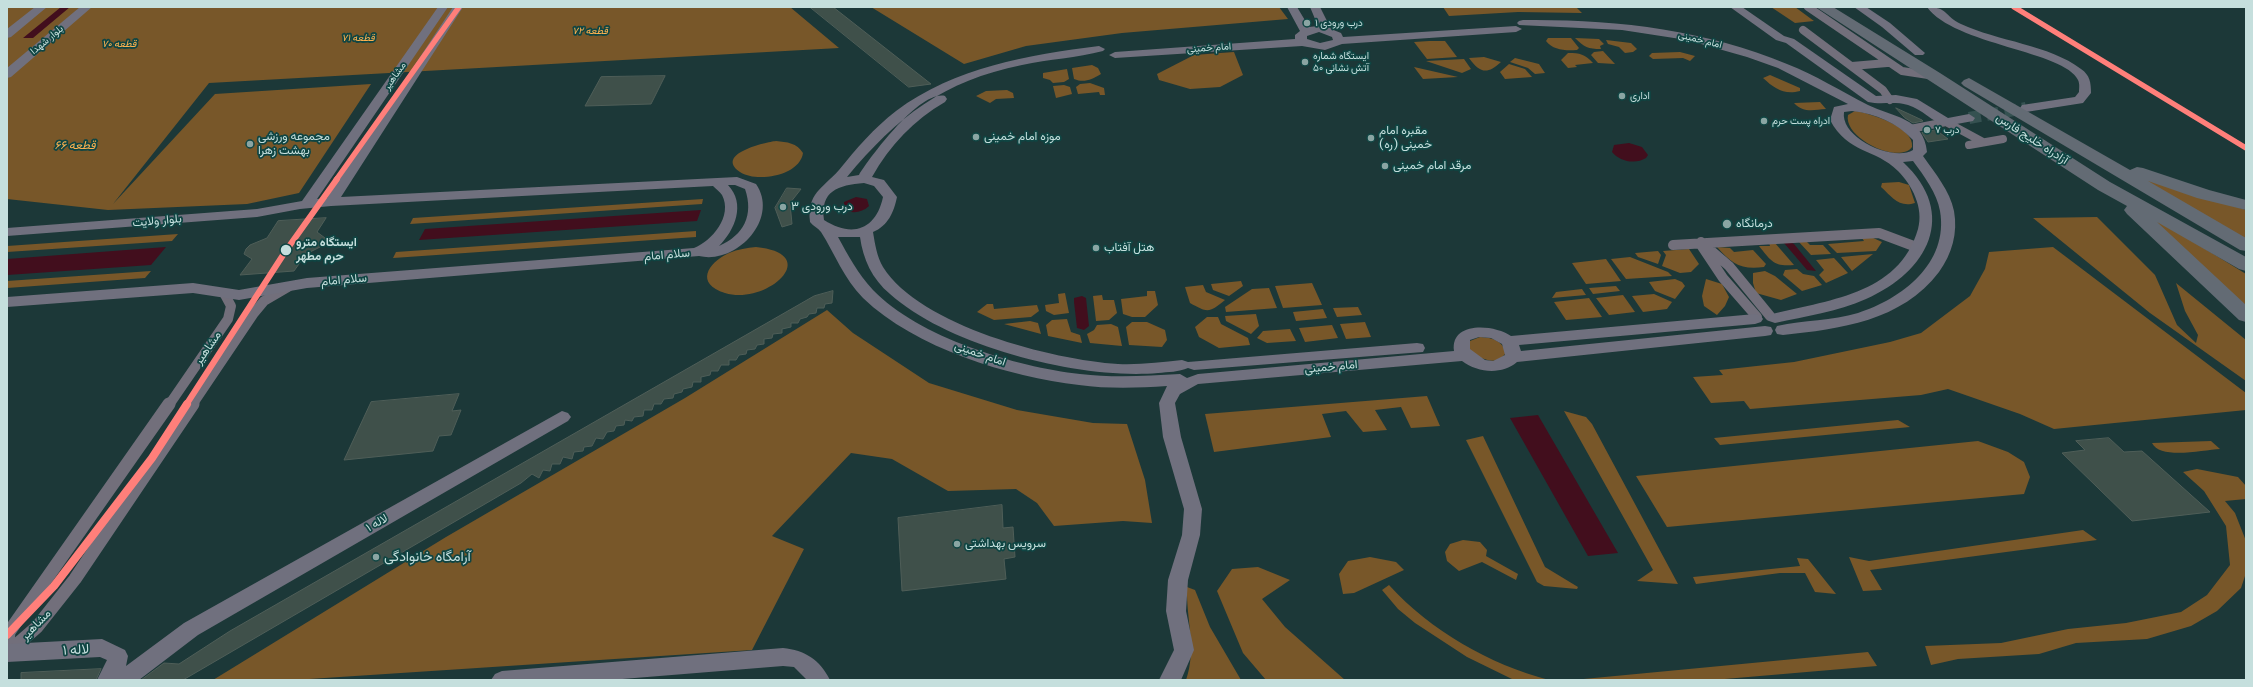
<!DOCTYPE html>
<html>
<head>
<meta charset="utf-8">
<style>
	body { margin:0 }
	#map { position:relative; width:2253px; height:687px; overflow:hidden; background:#1c3838; font-family:Merriweather,serif }
	canvas { display:block }
	.frame { position:absolute; inset:0; border:8px solid #c5dfdd; pointer-events:none }
</style>
</head>
<body>
<div id="map">
<canvas width="2253" height="687"></canvas>
<div class="frame"></div>
</div>
<script>
const ctx = document.querySelector('canvas').getContext('2d');
ctx.lineJoin = 'round';
function fillPath(path, color) {
  ctx.fillStyle = color;
  ctx.fill(path, 'evenodd');
}
function trace(path, color, width, dash) {
  ctx.strokeStyle = color;
  ctx.lineWidth = width;
  ctx.lineCap = dash ? 'butt' : 'round';
  ctx.setLineDash(dash || []);
  ctx.stroke(path);
}
function label(font, color, halo, rows, align = 'center') {
  ctx.font = font + ' Merriweather,Vazirmatn,serif';
  ctx.lineWidth = 3.5;
  ctx.setLineDash([]);
  ctx.textBaseline = 'middle';
  ctx.strokeStyle = halo;
  ctx.fillStyle = color;
  for (const [text, x, y, turn = 0] of rows) {
    ctx.save();
    ctx.translate(x, y);
    ctx.rotate((+turn || 0) * Math.PI / 180);
    ctx.textAlign = isNaN(turn) ? turn : align;
    if (halo) ctx.strokeText(text, 0, 0);
    ctx.fillText(text, 0, 0);
    ctx.restore();
  }
}
fillPath(new Path2D(`
	M7,7h783l49,41 -630,35 -96,121 102,-110 156,-10 -72,109 -52,11 -139,6 -101,-11z
	M871,7h408l9,12 -166,14 -96,13 -62,18z
	M1443,7h133l6,6 -64,-1 -69,4z
	M1771,7h24l19,14 -19,2z
	M1548,38h23l8,10 -2,2c-12,1 -24,0 -31,-9z
	M1575,38l24,1 5,5 -4,2 1,3c-13,0 -17,-2 -26,-11z
	M1606,40l25,3 6,6 -4,3 -8,1 -6,-6 -11,-3z
	M1429,41h16l12,16 -30,2 -13,-17z
	M1603,51l12,13 -17,-1 -7,-8 3,-3z
	M1234,52l9,23 -23,12 -30,2 -31,-9 -2,-6 37,-19z
	M1680,52l15,4 -5,5 -7,-3 -30,1 -4,-3 3,-3z
	M1568,53c12,0 17,1 25,10l-18,2 2,2 -9,1 -7,-8z
	M1484,57l17,5c-14,13 -21,11 -32,-4z
	M1515,58l24,6 6,9 -10,1 -7,-6 -18,-6z
	M1464,59l7,10 -9,4 -36,-12z
	M1509,64l16,5 7,8 -27,2 -5,-7z
	M1092,65l6,3 3,6c-10,6 -17,9 -27,5l-2,-11z
	M1414,67l44,10 -35,2z
	M1067,69l2,10 -5,3 -11,1 -3,-3 -7,-2v-5z
	M1770,75l30,13v3c-16,4 -25,-2 -37,-13z
	M1090,83l14,5 1,7h-5l-1,-3 -21,2 -2,-7 4,-3z
	M1064,85l6,2 2,7 -16,4 -3,-12z
	M1007,90l6,3 1,5 -18,1 -6,4 -14,-7 10,-5z
	M1820,102l6,7c-13,1 -23,4 -32,-6z
	M1855,111c14,2 60,16 57,36 -13,18 -69,-9 -64,-32z
	M776,141c11,1 21,2 27,12 -3,23 -47,30 -63,19 -26,-18 26,-30 36,-31z
	M2119,168l127,42v31z
	M1899,182l10,3 6,18c-16,5 -23,-6 -34,-16l1,-4z
	M703,199l-1,5 -292,20 3,-6z
	M2132,204l114,70v33z
	M2097,217l58,58 22,50 19,18 2,-8 -13,-24 -9,-28 70,57v41l-96,-68 -117,-95z
	M696,231v6l-303,21 3,-6z
	M178,234l-6,7 -165,11v-6z
	M1860,235l9,1 13,6 -6,9 -39,2 -9,-9 36,-3z
	M1798,241h8l4,4h13l8,9 -20,1z
	M1769,243h6l19,22c-20,2 -23,-4 -35,-19h11z
	M756,247c69,7 10,59 -31,46 -30,-9 -18,-30 4,-40 9,-4 18,-5 27,-6z
	M1717,247l13,1 4,4 19,-2 13,14 -2,3c-23,3 -32,-3 -47,-20z
	M2053,247l193,146v17l-192,19 -34,-15 -72,-25 -27,6 -171,14 -6,-8 -33,2 -18,-26 30,-2 -4,-5 75,-8 96,-20 31,-9 49,-37 15,-27 4,-17z
	M1689,249l10,15 -8,8 -11,1 -18,-7 4,-11 -3,-4z
	M1658,251l3,4 -3,9 -20,-7 -3,-4z
	M1873,254l-21,17 -11,-14z
	M1630,257l38,15 4,4 -46,3 -15,-20z
	M1834,258l14,15 -22,10 -7,-8 5,-5 -8,-10z
	M1606,259l15,22 -35,3 -14,-21z
	M1797,269l6,5 11,2 8,9 -20,6 -19,-16 2,-5z
	M151,271l-6,7 -138,10v-7z
	M1765,271l10,5 22,18 -16,6 -25,-7 -3,-10v-10z
	M1675,279l7,3 3,4 -10,13 -20,-8 -6,-9z
	M1706,279l16,5 7,13 -4,9 -8,9 -13,-9 -2,-10z
	M1241,281l2,5 -14,10 -16,-6 -2,-6z
	M1312,283l10,22 -39,3 -8,-22z
	M1203,285l3,7 19,8c-16,13 -17,13 -35,3l-5,-16z
	M1616,286l4,5 -27,3 -4,-6z
	M1269,288l8,20 -51,4 -1,-5 27,-18z
	M1582,289l4,6 -34,3 4,-6z
	M1147,291h8l3,14 -13,12h-13l-9,-3 -2,-15 26,-3z
	M1065,293l4,20 -15,2 -8,-4 -1,-6 14,-2 -1,-9z
	M1654,294l18,8 -5,7 -24,3 -11,-16z
	M1102,295l1,5h11l3,13 -8,7 -13,1 -3,-25z
	M1623,295l12,17 -26,3 -13,-17z
	M1589,298l13,19 -36,3 -12,-18z
	M987,304h6l1,5 43,-4 2,6 -8,6 -37,3 -17,-8z
	M1358,307l4,8 -25,2 -4,-9z
	M1323,309l4,9 -31,3 -3,-9z
	M827,310l26,23 76,50 88,27 76,13 34,1 18,56 7,43 -29,-2 -69,5 -17,-23 -21,-14 -68,2 -56,-32 -41,-6 -79,83 32,13 -52,101 -458,30h-81l233,-143 239,-139z
	M1256,314l3,12 -8,8 -25,-13 -1,-5z
	M1207,317h11l3,7 27,14 2,7 -31,3 -20,-11 -4,-10z
	M1067,319l4,13 9,3 2,8 -34,-7 -2,-11 6,-5z
	M1030,321l8,2 3,11 -37,-10z
	M1132,322h15l18,8 2,10 -5,7 -33,-2 -3,-18z
	M1365,322l6,15 -25,2 -6,-15z
	M1111,324l7,3 4,19 -32,-3 -3,-9 7,-4 3,-5z
	M1332,325l6,13 -33,4 -6,-14z
	M1290,329l6,12 -29,2 -10,-5 6,-7z
	M1480,337c13,1 21,3 26,15 -8,16 -26,6 -36,0v-11z
	M1427,396l13,30 -29,2 -10,-21 -26,3 12,20 -24,2 -17,-21 -24,3 9,23 -117,15 -9,-38z
	M1564,411l22,6 6,7 86,160 -41,-3 16,-11z
	M1898,420l12,7 -190,18 -6,-7z
	M1483,436l62,131 33,20 -1,2 -33,-3 -7,-4 -71,-142z
	M1978,441l30,11 16,10 6,15 -6,17 -357,33 -31,-51z
	M2211,441l9,8c-17,1 -60,11 -68,-6z
	M2197,469l41,8 8,9v13l-21,2 10,12 11,28v32l-5,15 -24,23 -26,15 -44,13 -71,4 -37,11 -81,5 -27,6 -6,-19 76,-3 67,-14 58,-6 55,-11 26,-17 23,-30 -4,-39 -22,-35 -21,-19z
	M2083,530l14,10 -227,30 12,20 -19,1 -14,-34 20,4z
	M1463,540l17,2 7,8 -1,6 32,18 -2,6 -34,-18 -23,9 -12,-10 -2,-9 5,-8z
	M1370,557l26,5 8,8 -50,23 -11,1 -4,-20 9,-13z
	M1797,558l11,1 28,35 -21,-2 -10,-19h-25l-84,11 -3,-7 107,-11z
	M1258,567l32,13 -28,19 23,28 60,53h-79l-23,-27 -26,-62 15,-22z
	M1389,585c42,46 100,79 160,95h-35l-47,-23 -52,-34 -17,-14 -16,-19z
	M1187,587l8,3 15,37 31,53h-55c11,-31 0,-61 1,-93z
	M1868,652l9,14 -164,14h-140z`), '#785729');
fillPath(new Path2D(`
	M61,7h9l-37,31h-10z
	M1629,143l13,4 6,8 -2,3c-11,7 -27,3 -34,-6l2,-7z
	M856,197l11,2 2,7c-7,7 -18,8 -25,3v-7z
	M701,210l-4,11 -278,19 6,-11z
	M1790,242l4,2 22,27 -9,-1 -23,-27z
	M166,247l-15,18 -144,10v-16z
	M1082,296l4,2 3,28 -5,4 -7,-2 -3,-26v-4z
	M1538,415l80,138 -30,3 -78,-138z`), '#420e1d');
const building = new Path2D(`
	M810,7h23l98,77 -22,3z
	M665,76l-14,28 -66,2 16,-29z
	M1896,108l26,12 1,1 -10,2 -8,-5z
	M1936,130l12,9 -20,3 -6,-9z
	M787,188l14,1 -11,14 2,21 -10,3 -7,-19z
	M326,218l-9,14 8,6v4l-5,5 -14,7 -12,17 -54,4 12,-16 -8,-5 2,-5 4,-4 17,-7 11,-17z
	M833,291l-1,12 -7,1 -1,4h-7l-1,5 -7,1 -2,3 -7,2 -2,4h-7v4l-9,2v4l-9,1 -1,4 -8,1v5l-7,1 -2,4 -8,1 -1,4 -7,1 -3,5h-7v5h-8l-3,6h-7l-1,4 -9,2v5h-8l-1,5 -9,2 -1,3 -8,2 -1,4 -9,1 -3,5h-7l-2,6h-8l-1,6 -9,1 -2,4 -7,-1 -1,5 -8,1 -2,5 -7,1 -4,7 -7,-1 -4,8 -8,1 -1,4 -9,1 -2,7 -9,-2 -3,7h-8l-2,7 -7,-1 -4,8 -7,-4 -11,9 -338,197h-42l23,-17 15,1 51,-33 584,-335z
	M459,394l-7,17 9,-1 -10,25 -12,1 -6,15 -89,9 27,-58z
	M2109,438l15,14 18,-1 68,61 -78,9 -70,-68 23,-3 -9,-9z
	M1002,505l1,23 10,-1 2,30 -11,2 2,20 -104,12 -4,-73z
	M101,669l-5,11h-75v-7z`);
fillPath(building, '#3f504a');
trace(building, '#4f5e58', 1);
trace(new Path2D(`
	M1969,118l57,-10`), '#355151', 12, [12, 6]);
trace(new Path2D(`
	M1808,7l94,64 33,5
	M1803,30l80,60 7,10
	M1852,66l35,-3
	M1910,129l36,-7 37,20
	M1969,145l34,-6`), '#726f7b', 8);
trace(new Path2D(`
	M1701,242l28,24 41,50
	M1673,245l206,-12 40,15
	M1701,245l22,33 34,39
	M169,405l59,-86 3,-13 -7,-13
	M192,405l62,-92 10,-12 24,-14`), '#726f7b', 10);
trace(new Path2D(`
	M169,404l-160,228 -2,21 30,-26 38,-48 118,-175`), '#726f7b', 13);
fillPath(new Path2D(`
	M35,7h12l-36,30 -4,1v-9z
	M80,7h12l-81,70 -4,1v-10z
	M438,7h10l-131,192 10,-1 126,-191h10l-122,190 396,-20 19,7c24,35 -20,81 -57,72l-392,32 -68,12 -46,-7 -186,14v-10l186,-14 46,7 68,-12 387,-30c18,-7 39,-32 28,-53 -2,-3 -6,-6 -9,-9l-382,20 -31,3 -43,8 -250,19v-8l250,-19 45,-8zM728,185h7l10,4c9,26 -1,46 -26,57 16,-16 27,-42 9,-61z
	M1287,7h10l12,20 9,-1 -8,-19h10l11,22 10,4 2,4 173,-11 6,3 -6,3 -174,12 -17,6 -23,-4 -187,12 -6,-3 6,-3 180,-13v-4l5,-4zM1319,32l13,5 1,3 -13,3 -13,-4v-3z
	M1730,7h12l42,29 10,3 82,57 20,-1 21,4 31,19 21,-4 6,4 -2,3 -27,5c-14,-4 -24,-17 -38,-21 -14,-4 -27,0 -40,-3l-82,-59 -10,-3z
	M1854,7h12l24,16 35,30 -2,2h-8l-33,-28z
	M1927,7c21,0 17,9 34,17 36,17 89,21 120,45 9,6 10,14 10,24l-8,10 -57,9 -4,-1 -2,-3 2,-3 53,-8 4,-5c0,-3 1,-8 -1,-12 -13,-29 -124,-35 -151,-73z
	M1523,20c90,-1 180,9 264,44 28,11 54,27 81,41 24,12 56,12 59,47l-4,4c12,17 27,35 31,55 4,22 -2,43 -15,61 -37,49 -99,57 -156,63l-6,-1 -2,-4 2,-4c27,-6 55,-5 81,-13 44,-14 91,-50 82,-102 -3,-18 -16,-35 -27,-50l-10,1c56,52 25,110 -37,137 -29,13 -60,17 -91,24l-6,-2 -2,-3 2,-3c56,-15 130,-19 149,-86 6,-21 -6,-44 -20,-58 -23,-23 -50,-17 -68,-51l4,-13 14,-3 -70,-36 -31,-11 -60,-17 -65,-10 -103,-5 -2,-2 2,-2zM1852,111c24,3 44,11 61,29v10c-20,12 -73,-12 -69,-38z
	M1099,46l6,3 -2,2c-26,7 -54,8 -81,14 -79,16 -124,51 -175,112l12,-2c12,-19 61,-85 86,-79l2,3 -2,3c-31,18 -55,43 -73,75l12,3 13,17c-3,15 -9,29 -24,35 2,12 4,25 10,35 37,59 170,93 235,97 22,1 43,-2 64,-4l6,2 229,-19 6,1 2,4 -2,4 -229,18 -6,-2c-9,4 -20,4 -30,5 -77,7 -209,-26 -268,-79 -18,-15 -27,-35 -30,-57h-22c10,18 20,37 35,53 45,47 143,77 207,84 33,4 67,2 100,0l7,4 11,-4 256,-23c-4,-30 40,-27 57,-15l244,-22 6,2 2,3 -2,3 -6,2 -236,21 2,6 244,-25 6,1 2,4 -2,4 -6,1 -248,26c-15,13 -39,11 -55,-1l-264,23 -18,10 -5,9 6,34 21,72 -2,26 -12,45 -2,31 8,39 -13,30h-22l15,-30 -8,-39 2,-31 14,-45 2,-26 -21,-72 -4,-34 8,-17c-29,2 -59,3 -88,-1 -70,-8 -164,-37 -216,-87 -19,-19 -28,-44 -42,-66 -3,-4 -8,-6 -11,-10 -3,-29 12,-33 29,-52 17,-21 35,-42 57,-59 59,-44 132,-56 203,-65zM864,183l10,3 9,11c-7,33 -31,41 -59,23 -4,-29 14,-35 40,-37zM1479,337l12,1 11,6 3,11 -12,6 -8,-1 -15,-11v-9z
	M562,411l6,2 3,4 -3,4 -370,214 -59,45h-42l10,-20 -7,-3 -93,5v-18l95,-5 23,11 3,6 -2,10 58,-43z
	M783,648c22,2 37,12 47,32h-23l-13,-13 -11,-1 -173,14h-119l4,-6 7,-3z`), '#70707e');
fillPath(new Path2D(`
	M1816,7h17l107,66 170,109 136,75v14l-7,-2 -82,-47 89,83v17l-7,-2 -112,-106 -3,-4 3,-4 -29,-16z
	M1969,78l161,92 7,-3 6,1 66,22 37,10v10l-49,-12 -49,-17 98,57v13l-6,-1 -276,-164 -3,-3 3,-3z`), '#636b74');
trace(new Path2D(`
	M2014,7l232,141
	M336,180l123,-173`), '#ff7f7a', 5.5);
trace(new Path2D(`
	M186,405l99,-153 52,-73`), '#ff7f7a', 6);
trace(new Path2D(`
	M7,635l47,-49 98,-128 35,-54`), '#ff7f7a', 8);
for (const [x, y, r, color] of [
	[1307,23,4,"#8aa5a3"],
	[1305,62,4,"#8aa5a3"],
	[1622,96,4,"#8aa5a3"],
	[1764,121,4,"#8aa5a3"],
	[1927,130,4,"#8aa5a3"],
	[976,137,4,"#8aa5a3"],
	[1371,138,4,"#8aa5a3"],
	[250,144,4,"#8aa5a3"],
	[1385,166,4,"#8aa5a3"],
	[783,207,4,"#8aa5a3"],
	[1727,224,5,"#8aa5a3"],
	[1096,248,4,"#8aa5a3"],
	[286,250,6,"#c5dfdd"],
	[957,544,4,"#8aa5a3"],
	[376,557,4,"#8aa5a3"]
]) {
  const dot = new Path2D();
  dot.arc(x, y, r, 0, 2 * Math.PI);
  ctx.fillStyle = color;
  ctx.fill(dot);
  trace(dot, '#0f4543', 1.5);
}
label('10px', '#c5dfdd', '#0f4543', [
	["درب ورودی ۱",1315,23],
	["ایستگاه شماره",1313,56],
	["۵۰ آتش نشانی",1313,68],
	["اداری",1630,96],
	["ادراه پست حرم",1772,121],
	["درب ۷",1935,130]
], 'left');
label('italic 10px', '#feb250', '#0f4543', [
	["قطعه ۷۲",590,31],
	["قطعه ۷۱",358,38],
	["قطعه ۷۰",119,44]
]);
label('10px', '#c5dfdd', '#0f4543', [
	["بلوار شهدا",47,40,-40],
	["امام خمینی",1700,40,14],
	["امام خمینی",1209,48,-4],
	["مشاهیر",395,76,-55]
]);
label('12px', '#c5dfdd', '#0f4543', [
	["مقبره امام",1379,131],
	["خمینی (ره)",1379,145],
	["مجموعه ورزشی",258,137],
	["بهشت زهرا",258,151],
	["موزه امام خمینی",984,137],
	["مرقد امام خمینی",1393,166],
	["درب ورودی ۳",791,207],
	["درمانگاه",1736,224],
	["هتل آفتاب",1104,248],
	["سرویس بهداشتی",965,544]
], 'left');
label('12px', '#c5dfdd', '#0f4543', [
	["آزادراه خلیج فارس",2032,139,33],
	["بلوار ولایت",157,221,-5],
	["سلام امام",667,255,-5],
	["سلام امام",344,280,-5],
	["مشاهیر",208,348,-55],
	["امام خمینی",980,354,19],
	["امام خمینی",1331,367,-5],
	["لاله ۱",377,523,-30],
	["مشاهیر",36,625,-46]
]);
label('italic 12px', '#feb250', '#0f4543', [
	["قطعه ۶۶",75,146]
]);
label('bold 12px', '#c5dfdd', '#0f4543', [
	["ایستگاه مترو",296,243],
	["حرم مطهر",296,257]
], 'left');
label('14px', '#c5dfdd', '#0f4543', [
	["آرامگاه خانوادگی",384,557]
], 'left');
label('14px', '#c5dfdd', '#0f4543', [
	["لاله ۱",76,650,-3]
]);
</script>
</body>
</html>
